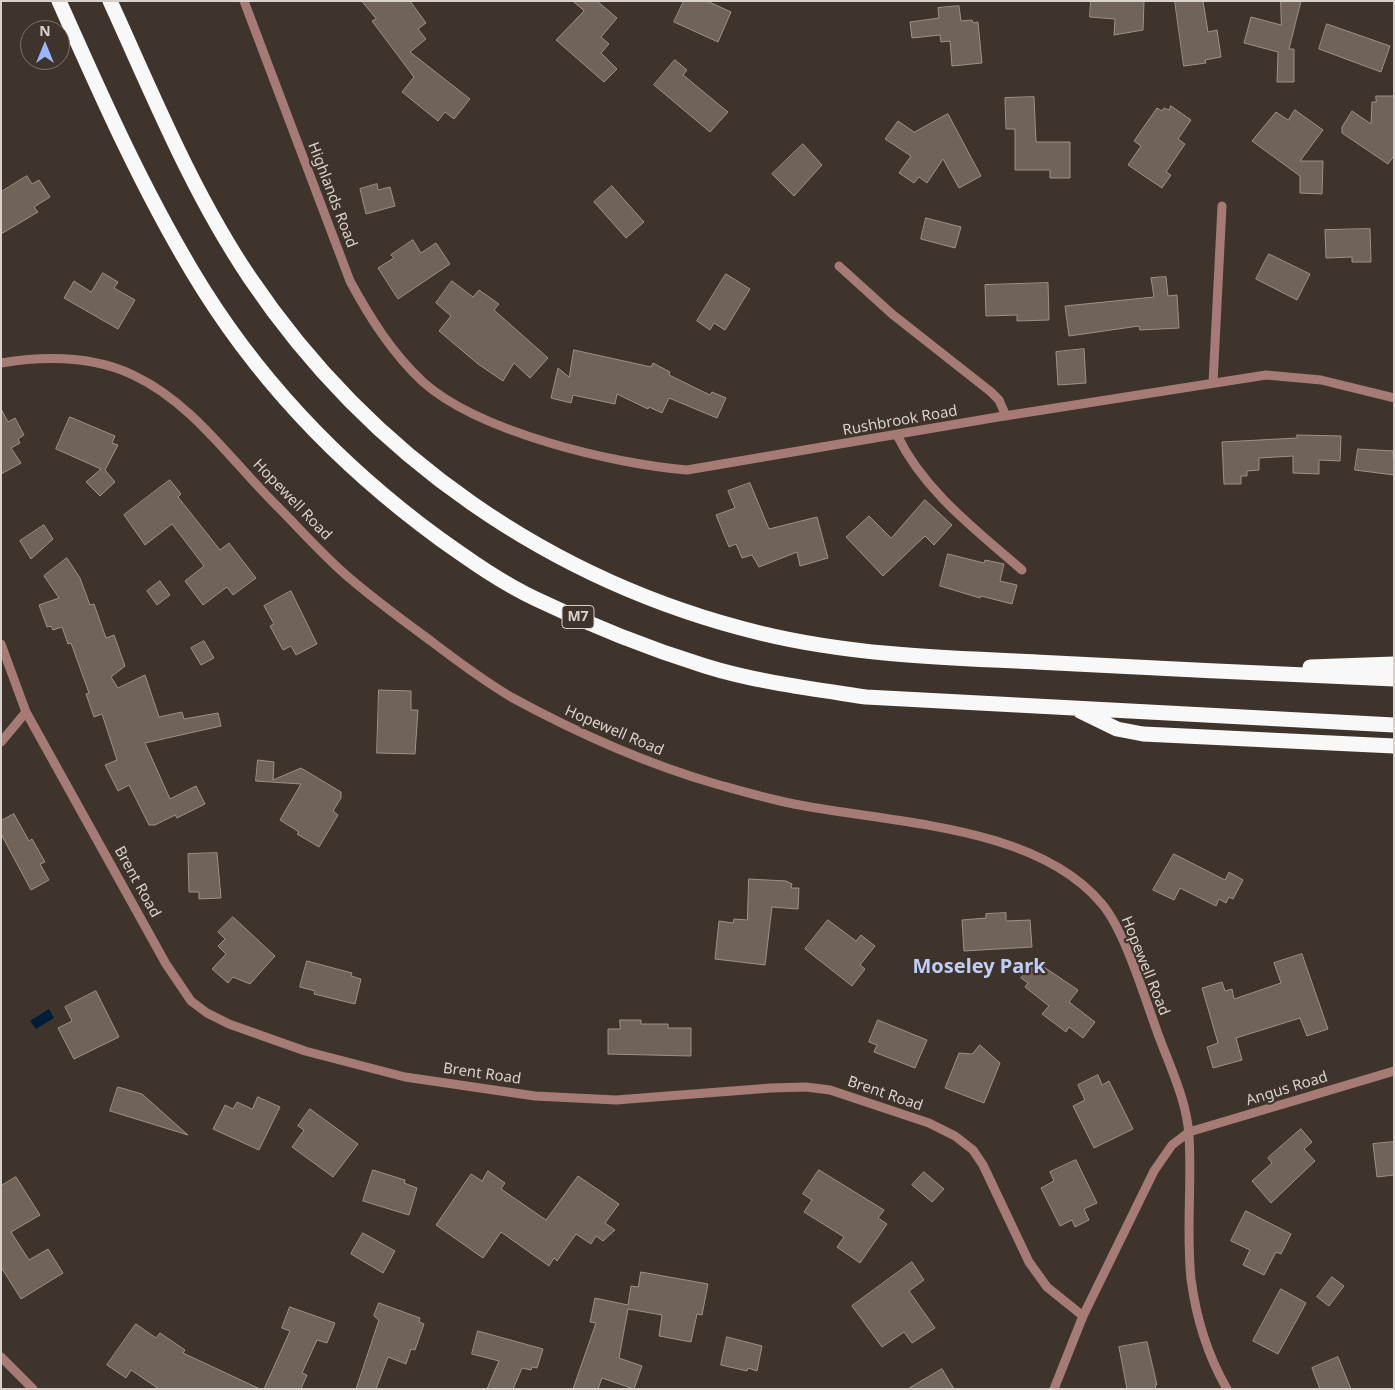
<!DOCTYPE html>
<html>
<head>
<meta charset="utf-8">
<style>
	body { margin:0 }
	#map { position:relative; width:1395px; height:1390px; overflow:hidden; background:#3f342b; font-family:"Noto Sans",sans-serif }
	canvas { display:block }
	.frame { position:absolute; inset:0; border:2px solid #d9d1cc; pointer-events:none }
	.north { position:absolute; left:20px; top:20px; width:50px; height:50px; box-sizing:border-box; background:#3f342b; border:1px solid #7d736b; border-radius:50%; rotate:0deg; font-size:14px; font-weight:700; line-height:20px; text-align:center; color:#d9d1cc }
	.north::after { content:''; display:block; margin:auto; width:18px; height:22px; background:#99b5fd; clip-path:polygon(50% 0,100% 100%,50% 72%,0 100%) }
</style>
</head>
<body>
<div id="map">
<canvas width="1395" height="1390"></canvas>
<div class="frame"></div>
<div class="north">N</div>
</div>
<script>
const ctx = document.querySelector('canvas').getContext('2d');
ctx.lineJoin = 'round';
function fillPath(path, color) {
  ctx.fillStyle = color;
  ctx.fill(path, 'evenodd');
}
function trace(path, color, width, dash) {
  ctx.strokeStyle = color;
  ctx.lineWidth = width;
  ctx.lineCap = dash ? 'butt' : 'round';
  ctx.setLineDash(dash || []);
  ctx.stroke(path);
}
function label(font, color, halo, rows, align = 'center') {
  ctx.font = font + ' "Noto Sans",sans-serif';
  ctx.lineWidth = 4.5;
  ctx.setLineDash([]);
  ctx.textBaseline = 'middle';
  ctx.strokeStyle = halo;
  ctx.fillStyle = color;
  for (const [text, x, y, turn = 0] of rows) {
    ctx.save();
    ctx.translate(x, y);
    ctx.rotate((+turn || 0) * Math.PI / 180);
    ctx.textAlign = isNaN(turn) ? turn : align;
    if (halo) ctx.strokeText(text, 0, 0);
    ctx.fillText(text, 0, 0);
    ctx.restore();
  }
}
fillPath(new Path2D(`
	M49,1009l5,9 -18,11 -6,-8z`), '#001c36');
const building = new Path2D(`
	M362,1h48l16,22 -8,6 8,10 -16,13 60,47 -16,20 -9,-7 -7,9 -36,-29 12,-15 -42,-56 4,-2z
	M573,1h24l20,17 -16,19 8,7 -8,9 16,16 -13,13 -48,-42 28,-29z
	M684,1h23l24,11 -13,30 -44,-20z
	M1091,1h53l-1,29 -29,5 1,-16 -25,-2z
	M1175,1h28l5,31 9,-2 4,27 -16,3 1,3 -22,3z
	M1281,1h20l-12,48h5v33h-17l1,-30 -34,-9 7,-26 30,8z
	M959,6l2,15 11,-1 1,3 5,-1 4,41 -30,3 -2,-25 -9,1 -1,-7 -28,3 -2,-16 29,-4 -1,-10z
	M1327,24l63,22 -9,26 -62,-23z
	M675,60l12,10 -4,5 45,37 -18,20 -56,-47z
	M1376,96h18v60l-6,8 -46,-31v-6l10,-16 19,13 1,-22h4z
	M1034,97l2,45h34v36h-20v-8h-35v-41h-9l-1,-31z
	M1171,106l20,14 -13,19 7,5 -19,28 5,3 -9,13 -34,-23 13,-19 -7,-5 23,-33 5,3 2,-3 5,2z
	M1295,110l28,20 -23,31h23l-1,33 -22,-1v-17l-48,-35 24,-29 12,8z
	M948,114l33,62 -22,12 -16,-29 -16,24 -8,-6 -5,6 -15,-10 12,-17 -26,-17 13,-18 16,11z
	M803,144l19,21 -28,31 -22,-22z
	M27,176l5,8 7,-4 11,17 -16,10 4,5 -37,22v-42z
	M377,184l1,6 12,-3 5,19 -29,8 -6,-25z
	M612,186l32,36 -18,16 -32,-36z
	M926,218l35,9 -6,21 -34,-9z
	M1370,229l1,33h-19v-5l-26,1 -1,-28z
	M413,240l8,13 15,-10 14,21 -52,35 -20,-31 16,-10 -3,-3z
	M1269,254l41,20 -13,26 -41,-21z
	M103,273l15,9 -4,6 21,12 -17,29 -54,-31 10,-17 17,11z
	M726,274l24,15 -25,41 -11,-7 -4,7 -13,-9z
	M1166,277l2,19 9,-1 2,33 -39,2 -1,-4 -70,10 -4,-30 89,-9 -3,-19z
	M452,281l21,16 6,-7 20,14 -5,6 54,48 -18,20 -16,-15 -11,18 -25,-17 -39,-33 12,-15 -15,-13z
	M1048,283l1,37 -32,1v-6l-31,1 -1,-31z
	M1084,349l2,34 -28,2 -2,-33z
	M574,350l77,17 2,-4 17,9 -1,3 41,20 2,-3 14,6 -9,20 -48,-20 -7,15 -13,-6 -1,2 -31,-15 -2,10 -42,-9 -2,8 -20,-5 7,-30 11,9z
	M1,409l7,13 7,-4 9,17 -6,4 2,4 -9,5 10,15 -20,11z
	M70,417l45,19 -3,7 6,2 -13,25 10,12 -15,14 -14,-14 15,-13 -45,-20z
	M1297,435l44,1 -1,25 -21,-1v14l-26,-1v-17l-34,2v12l-12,1v5h-6v8h-17l-2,-42 75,-4z
	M1358,449l35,2 1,24 -39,-5z
	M170,480l11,14 -3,3 42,53 9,-7 27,35 -23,17 -6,-8 -24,18 -18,-24 19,-15 -32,-42 -27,21 -21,-30z
	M750,483l19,46 48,-12 11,41 -28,8 -3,-14 -38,15 -7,-12 -10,3 -6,-14 -7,3 -13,-32 19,-7 -7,-17z
	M925,500l27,25 -18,20 -9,-9 -42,40 -37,-39 23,-21 22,22z
	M44,525l9,14 -22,20 -11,-18z
	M948,554l36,9 1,-3 19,4 -4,17 17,4 -5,19 -31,-8 -1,2 -40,-12z
	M67,558l13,20 10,27 4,-1 12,34 8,-3 11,31 -14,11 7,11 27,-13 14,42 23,-5 2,7 34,-6 3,13 -76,17 25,56 26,-13 9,18 -28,14 -2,-3 -20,10h-6l-20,-40 -11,6 -13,-26 12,-5 -15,-46 -8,3 -8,-23 3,-1 -18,-50 -3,1 -6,-17 -9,3 -2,-4 -4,1 -8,-22 20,-7 -15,-22z
	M160,581l10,14 -13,10 -10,-14z
	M291,591l26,53 -21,11 -5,-9 -8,4 -13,-24 4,-2 -10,-18z
	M204,641l10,17 -13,7 -10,-17z
	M379,690l32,1v19h7l-3,44 -38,-1z
	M258,760l16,2 -1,18 28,-12 40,24v6l-8,13 5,4 -19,32 -22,-13 2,-2 -19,-12 21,-36 -45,-3z
	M14,814l15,27 3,-2 13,23 -5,2 9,16 -18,10 -30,-56v-13z
	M217,853l4,45 -22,1v-7h-10l-1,-38z
	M1174,854l51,26 4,-8 14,8 -10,19 -4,-2 -3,6 -7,-4 -3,7 -36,-18 -6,12 -21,-10z
	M749,879l37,2 6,3 -1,4h8l-1,21 -26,-2 -7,58 -50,-6 4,-38 14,2 1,-4 13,1z
	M1006,913v8l24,-1 2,27 -68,4 -2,-31 24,-2v-4z
	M233,917l42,39 -25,28 -17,-7 -5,6 -16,-14 14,-15 -8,-8 7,-7 -7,-7z
	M828,920l28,21 5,-6 14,11 -15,19 5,4 -13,17 -47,-37z
	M1302,954l26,75 -21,7 -7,-18 -64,20 6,22 -29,8 -6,-21 11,-4 -16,-55 20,-6 3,9 7,-2 2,10 47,-16 -7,-20z
	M307,961l45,12 -1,3 10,3 -6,25 -41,-10 1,-3 -15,-4z
	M1035,961l43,29 -9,12 26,20 -12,16 -14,-11 -3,5 -24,-18 7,-8 -24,-19 3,-4 -7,-5z
	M96,991l23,46 -45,22 -16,-31 14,-7 -7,-14z
	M620,1020h21v4h27v4h23v28l-83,-2v-25h12z
	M878,1020l49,20 -12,28 -41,-16 3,-7 -8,-3z
	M980,1045l20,18 -16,40 -39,-15 14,-35 13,1z
	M1098,1075l4,10 7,-4 24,48 -39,19 -21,-42 12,-6 -7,-15z
	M118,1087l24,7 46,41 -78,-24z
	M258,1097l22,10 -21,43 -46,-21 12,-24 8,4 4,-7 15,7z
	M310,1109l48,35 -25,33 -41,-30 12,-17 -6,-4z
	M1301,1129l11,13 -8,7 11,12 -44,42 -19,-22 20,-18 -4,-5z
	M1394,1142v33l-17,2 -4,-33z
	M1076,1160l21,43 -13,6 5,11 -14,7 -3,-7 -12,6 -19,-38 13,-7 -4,-9z
	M373,1170l32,10 -1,3 13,5 -8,27 -46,-14z
	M819,1170l65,40 -6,8 9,6 -27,39 -23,-16 7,-10 -40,-25 8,-12 -9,-6z
	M488,1171l17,12 -4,6 45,31 32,-44 41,28 -14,19 10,7 -12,11 -7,-5 -5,8 -15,-10 -19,27 -3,-3 -5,8 -48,-34 -18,26 -47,-33 35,-51 11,7z
	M924,1172l20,17 -12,13 -20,-17z
	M16,1177l24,38 -29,17 18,28 19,-11 15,24 -42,26 -20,-32v-81z
	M1246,1211l45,23 -10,20 -5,-2 -12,23 -21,-10 7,-15 -19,-9z
	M363,1233l32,18 -12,22 -32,-19z
	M912,1262l12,18 -15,11 26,37 -23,15 -8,-11 -22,15 -30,-41z
	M641,1272l67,12 -6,31 -5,-1 -6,28 -32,-6 3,-21 -34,-6 -9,49 23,8 -8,23 -32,-11 -4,11h-25l23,-66 -6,-1 5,-24 33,7 3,-19 7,1z
	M1332,1277l12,9 -15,20 -12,-9z
	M1281,1289l25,14 -28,51 -25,-13z
	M379,1303l41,15 -1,4 5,2 -9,26 -4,-1 -5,15 -18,-7 -12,32h-20l23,-69 -5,-4z
	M290,1307l45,16 -8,20 -10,-3 -15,33 5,2 -6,14h-37l26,-58 -8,-3z
	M136,1324l20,14 4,-5 25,17 -2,3 77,36h-101l-28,-19 -5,8 -19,-13z
	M478,1331l65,18 -6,19 -5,-1 -1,3 -9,-2 -9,21h-26l12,-28 -27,-7z
	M727,1337l35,9 -5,25 -9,-3 -1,3 -26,-6z
	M1147,1342l10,43h-2l1,4h-29l-8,-42z
	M1338,1357l13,32h-31l-8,-21z
	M942,1369l12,20h-46z`);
fillPath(building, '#706359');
trace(building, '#9e9186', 1);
trace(new Path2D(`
	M244,1l106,280c20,37 42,72 73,101 56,50 190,82 264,88l311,-53 268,-42 55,5 73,18
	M839,266l53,48 99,78 8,8 7,16
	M1,363c43,-7 92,-7 132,12 60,28 98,86 144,131 25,25 49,53 76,75 25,21 52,41 78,60 26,20 52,39 80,56 66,36 133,66 205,87 25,7 52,15 78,20 94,19 242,20 308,100 23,27 43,95 56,130 12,33 29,67 31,102 3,48 -3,96 2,143 5,38 17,77 36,110
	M1213,383l9,-177
	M897,435c27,56 79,95 125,135
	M1,644l25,68 140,252 25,37 16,12 22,11 76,27 100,26 130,19 81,4 155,-12 35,-1 24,3 99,33 26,13 18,14 10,15 46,97 18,25 36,29
	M1,742l25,-30
	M1,1357l32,32
	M1054,1389l29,-73 71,-145 18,-26 17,-13 205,-61`), '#a67b76', 9);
trace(new Path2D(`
	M59,1c41,92 81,183 133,270 63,106 148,195 248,268 31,22 62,44 96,60 54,26 111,49 169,67 51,16 108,23 161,31l528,28
	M110,1c43,94 82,191 140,277 120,178 301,304 510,355 90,22 184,25 276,29 119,6 239,12 358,17
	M1310,667l84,-3
	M1080,711l37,18 26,5 251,12`), '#f8f8f8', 15);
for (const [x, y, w] of [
	[578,617,32]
]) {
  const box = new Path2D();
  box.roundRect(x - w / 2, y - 11.5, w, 23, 4);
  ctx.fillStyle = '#3f342b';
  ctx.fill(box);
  trace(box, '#d9d1cc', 1);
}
label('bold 14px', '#d9d1cc', null, [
	["M7",578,617]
]);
label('15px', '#d9d1cc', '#3f342b', [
	["Highlands Road",332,195,69],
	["Rushbrook Road",900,421,-10],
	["Hopewell Road",292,500,46],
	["Hopewell Road",614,731,23],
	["Brent Road",137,882,61],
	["Hopewell Road",1145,966,68],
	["Brent Road",482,1074,8],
	["Angus Road",1287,1089,-17],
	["Brent Road",885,1094,19]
]);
label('bold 20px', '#becef7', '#3f342b', [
	["Moseley Park",979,967]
]);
</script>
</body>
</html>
